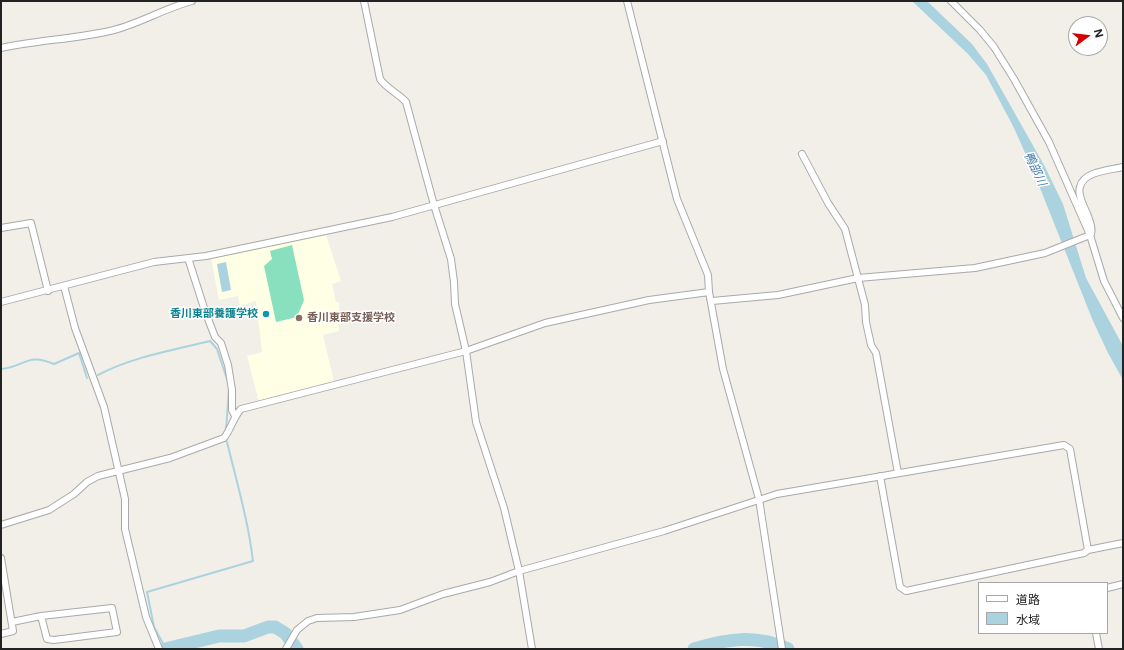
<!DOCTYPE html>
<html>
<head>
<meta charset="utf-8">
<style>
	body { margin:0 }
	#map { position:relative; width:1124px; height:650px; overflow:hidden; background:#f2efe9; font-family:Inter,"Noto Sans JP",sans-serif }
	canvas { display:block }
	.frame { position:absolute; inset:0; border:2px solid #222; pointer-events:none }
	.legend { position:absolute; left:978px; top:582px; width:130px; height:52px; box-sizing:border-box; background:#fff; border:1px solid #a7a7a7; margin:0; padding:5px 7px; list-style:none; font-size:12px; color:#222 }
	.legend li { display:flex; align-items:center; gap:8px; height:20px }
	.legend b { width:20px; border:1px solid #a7a7a7 }
	.north { position:absolute; left:1068px; top:16px; width:40px; height:40px; box-sizing:border-box; background:#fff; border:1px solid #a7a7a7; border-radius:50%; rotate:75deg; font-size:11px; font-weight:700; line-height:16px; text-align:center; color:#222 }
	.north::after { content:''; display:block; margin:auto; width:14px; height:18px; background:#d40000; clip-path:polygon(50% 0,100% 100%,50% 72%,0 100%) }
</style>
</head>
<body>
<div id="map">
<canvas width="1124" height="650"></canvas>
<div class="frame"></div>
<ul class="legend">
<li><b style="height:5px;background:#fff"></b>道路</li>
<li><b style="height:11px;background:#aad3df"></b>水域</li>
</ul>
<div class="north">N</div>
</div>
<script>
const ctx = document.querySelector('canvas').getContext('2d');
ctx.lineJoin = 'round';
function fillPath(path, color) {
  ctx.fillStyle = color;
  ctx.fill(path, 'evenodd');
}
function trace(path, color, width, dash) {
  ctx.strokeStyle = color;
  ctx.lineWidth = width;
  ctx.lineCap = dash ? 'butt' : 'round';
  ctx.setLineDash(dash || []);
  ctx.stroke(path);
}
function label(font, color, halo, rows, align = 'center') {
  ctx.font = font + ' Inter,"Noto Sans JP",sans-serif';
  ctx.lineWidth = 3;
  ctx.setLineDash([]);
  ctx.textBaseline = 'middle';
  ctx.strokeStyle = halo;
  ctx.fillStyle = color;
  for (const [text, x, y, turn = 0] of rows) {
    ctx.save();
    ctx.translate(x, y);
    ctx.rotate((+turn || 0) * Math.PI / 180);
    ctx.textAlign = isNaN(turn) ? turn : align;
    if (halo) ctx.strokeText(text, 0, 0);
    ctx.fillText(text, 0, 0);
    ctx.restore();
  }
}
fillPath(new Path2D(`
	M326,235l15,46 -9,3 4,18h3v29l-16,4 11,47 -75,20 -12,-46 15,-4 -6,-51 -16,5 -2,-10 -19,4 -8,-42z`), '#ffffe5');
fillPath(new Path2D(`
	M292,245l12,55 -7,17 -21,5 -12,-56 8,-7 -2,-8z`), '#88e0be');
fillPath(new Path2D(`
	M912,1h15l45,43 15,20 57,101 19,39 23,74 37,68v34l-15,-27 -15,-32 -59,-148 -20,-45 -28,-53 -18,-21z
	M226,262l5,28 -9,2 -5,-28z`), '#aad3df');
trace(new Path2D(`
	M1,369c24,-2 26,-17 53,-5l25,-11 8,25
	M98,375c34,-18 75,-25 112,-34l7,8 11,33
	M226,430l3,-42
	M166,649l-12,-22 -7,-35 106,-31c-5,-41 -16,-78 -26,-119`), '#aad3df', 2);
trace(new Path2D(`
	M165,649l54,-13h25l24,-9h7l10,6 12,16
	M694,649c32,-10 62,-15 94,0`), '#aad3df', 13);
const street = new Path2D(`
	M364,1l16,78c7,10 18,14 26,23l28,103 17,54 3,23 1,22 11,47 10,71 28,86 15,63 13,78
	M627,1l50,198 31,76 1,17 14,77 36,130 23,150
	M951,1l29,29 14,17 20,32 35,63 41,93 14,46 19,37
	M1,48c37,-8 76,-9 113,-18 27,-7 51,-22 78,-29
	M802,154l26,49 17,26 20,76 1,17 5,23 5,8 22,120
	M1,228l30,-5 17,68
	M1091,234c2,-6 -1,-12 -3,-18 -3,-8 -11,-21 -8,-29 3,-16 31,-17 43,-20
	M188,258l17,53 10,26 6,6 7,22 4,25v20l3,6
	M64,286l11,42 29,79 21,92v30l21,88 13,32
	M712,301l66,-6 80,-17 117,-10 70,-15 45,-18
	M1,302l153,-40 52,-6 186,-39 271,-76
	M880,476l20,111 6,4 178,-38 4,-3
	M1,525l48,-15 25,-16 13,-12 11,-6 72,-18 54,-20c7,-9 9,-20 17,-29l225,-58 79,-28 104,-23 60,-8
	M1,558l12,73 -12,3
	M1107,588l16,-4
	M12,622l29,-6 71,-8 5,24 -63,8 -7,-1 -6,-23
	M1096,633l3,16
	M286,649l11,-19 11,-9 9,-3 37,-1 46,-7 43,-16 47,-12 29,-11 145,-40 113,-37 287,-49 6,4 18,101 35,-7`);
trace(street, '#a9a9a9', 8);
trace(street, '#fff', 6);
for (const [x, y, r, color] of [
	[266,314,4,"#0f9aa8"],
	[299,318,4,"#8d6e63"]
]) {
  const dot = new Path2D();
  dot.arc(x, y, r, 0, 2 * Math.PI);
  ctx.fillStyle = color;
  ctx.fill(dot);
  trace(dot, '#fff', 1.5);
}
label('bold 11px', '#0d838f', '#fff', [
	["香川東部養護学校",258,314]
], 'right');
label('bold 11px', '#785e54', '#fff', [
	["香川東部支援学校",307,318]
], 'left');
label('italic 12px', '#4a7aab', '#fff', [
	["鴨部川",1035,169,65]
]);
</script>
</body>
</html>
